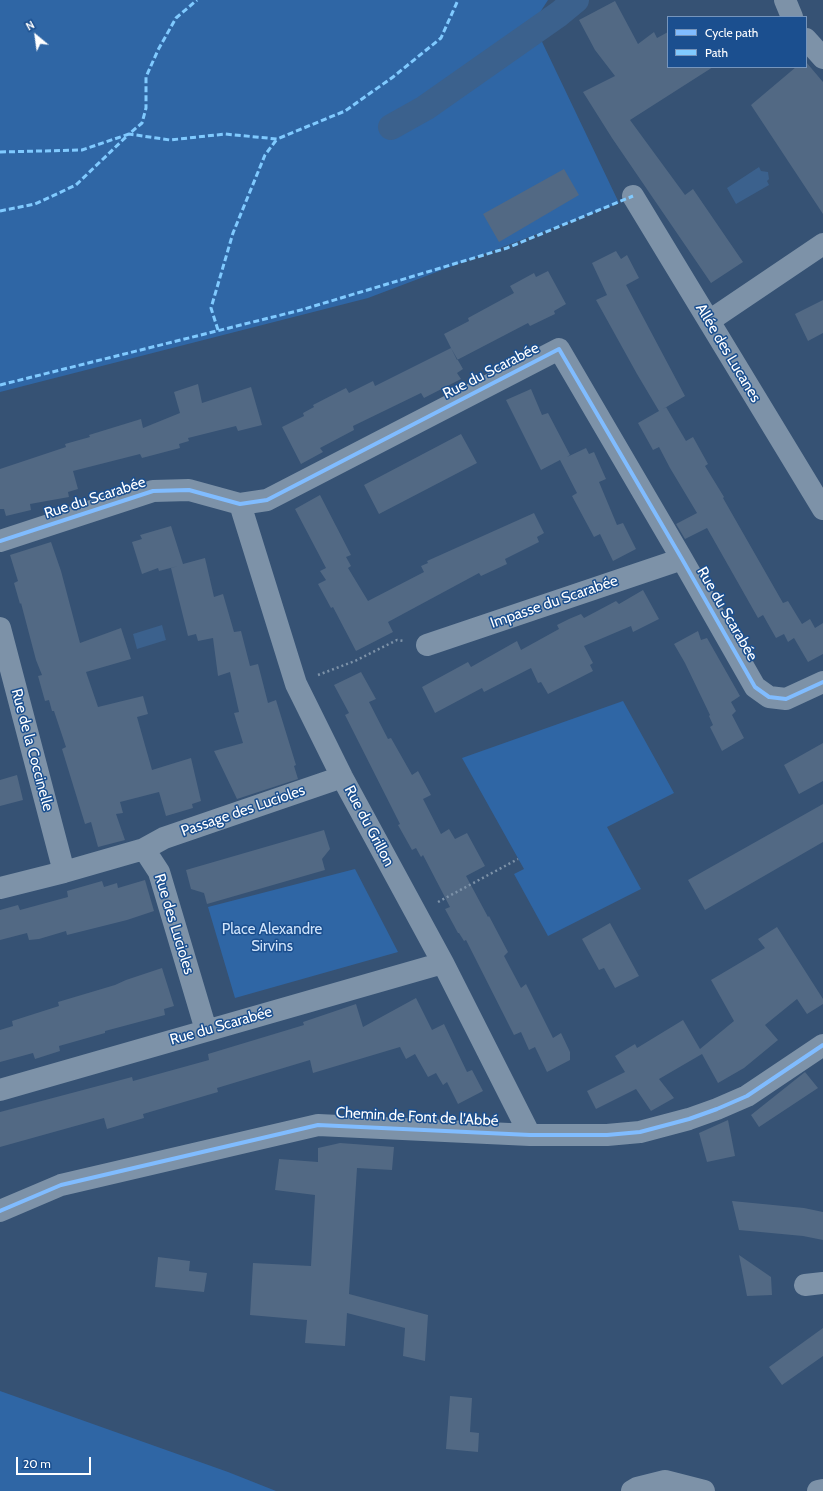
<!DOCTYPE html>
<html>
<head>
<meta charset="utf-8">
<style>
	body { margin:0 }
	#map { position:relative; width:823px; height:1491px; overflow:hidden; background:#365274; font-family:Cabin,sans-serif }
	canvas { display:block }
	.legend { position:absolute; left:667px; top:16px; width:140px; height:52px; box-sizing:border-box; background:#1b4f8f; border:1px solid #7695bc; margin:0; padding:5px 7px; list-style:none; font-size:12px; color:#fff }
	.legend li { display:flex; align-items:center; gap:8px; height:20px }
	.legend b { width:20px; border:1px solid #7695bc }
	.north { position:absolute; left:16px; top:16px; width:40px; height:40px; -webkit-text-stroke:3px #1b4f8f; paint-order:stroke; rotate:331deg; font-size:11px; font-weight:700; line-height:16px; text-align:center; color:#fff }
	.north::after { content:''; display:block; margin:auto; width:14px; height:18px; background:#fff; clip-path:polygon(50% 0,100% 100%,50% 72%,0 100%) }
	.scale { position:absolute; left:16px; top:1457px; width:75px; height:18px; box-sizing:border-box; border:2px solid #fff; border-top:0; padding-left:5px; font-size:12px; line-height:14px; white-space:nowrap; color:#fff; -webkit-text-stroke:3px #1b4f8f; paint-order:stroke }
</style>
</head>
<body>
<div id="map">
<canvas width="823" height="1491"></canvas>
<ul class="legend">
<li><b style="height:5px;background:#80bcff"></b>Cycle path</li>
<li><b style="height:5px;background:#80caff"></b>Path</li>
</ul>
<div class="north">N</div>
<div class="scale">20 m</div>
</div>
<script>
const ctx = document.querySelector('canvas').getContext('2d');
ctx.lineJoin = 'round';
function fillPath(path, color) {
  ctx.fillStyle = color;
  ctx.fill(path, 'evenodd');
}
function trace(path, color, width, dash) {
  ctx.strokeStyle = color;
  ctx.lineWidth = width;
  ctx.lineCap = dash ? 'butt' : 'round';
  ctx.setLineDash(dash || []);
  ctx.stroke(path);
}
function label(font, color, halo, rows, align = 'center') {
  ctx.font = font + ' Cabin,sans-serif';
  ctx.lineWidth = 3;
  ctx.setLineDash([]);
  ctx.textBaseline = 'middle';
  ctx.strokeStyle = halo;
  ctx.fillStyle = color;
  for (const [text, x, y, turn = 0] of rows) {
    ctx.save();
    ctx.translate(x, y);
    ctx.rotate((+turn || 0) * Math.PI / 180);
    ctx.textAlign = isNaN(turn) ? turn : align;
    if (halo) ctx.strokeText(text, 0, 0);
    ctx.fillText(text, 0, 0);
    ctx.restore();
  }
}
fillPath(new Path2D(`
	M0,0h548l-15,23 86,180 -251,95 -368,94z
	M623,701l51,92 -67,34 34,62 -93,47 -34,-62 10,-5 -62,-111z
	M355,869l43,83 -163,46 -27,-91z
	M0,1391l228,81 48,19h-276z`), '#2f66a5');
fillPath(new Path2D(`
	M759,167l2,4 7,1 1,7 -2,2 2,4 -33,19 -9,-16z
	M162,625l4,15 -29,9 -4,-15z`), '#3b618d');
trace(new Path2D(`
	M391,127l34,-19 134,-94 17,-14`), '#3b618d', 26);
fillPath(new Path2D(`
	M615,1l23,43 16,-12 3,6 11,-6v35h45l-83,53 55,75 8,-6 50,73 -32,21 -99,-145 -29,-46 32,-16 -20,-26 -16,-30z
	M806,62l17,20v132l-72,-109 45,-38h10z
	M564,169l15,26 -80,47 -16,-28z
	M616,251l5,8 6,-4 12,23 -13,7 59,111 -22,13 3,-2 20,34 7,-4 15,27 -3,2 19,31 -1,1 60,105 5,-2 14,23 8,-5 5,9 8,-5v31l-15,8 -14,-24 -6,4 -4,-8 -8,4 -13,-23 -5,3 -51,-90 -22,11 -9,-15 21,-11 -27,-45 -11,-21 -6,3 -15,-27 21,-12 -22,-37 -41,-74 11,-5 -15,-32z
	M548,271l18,33 -12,7 1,3 -25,12 -2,-3 -71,37 -13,-26 25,-13 -1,-3 46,-25 -4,-7 24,-13 2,4z
	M823,300v33l-15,8 -13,-27z
	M451,348l12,21 -6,4 4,6 -37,19 -3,-5 -68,33 1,4 -34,18 3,4 -22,12 -19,-37 22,-11 -1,-3 11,-6 -1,-2 33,-17 3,5 24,-12 2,5z
	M198,384l4,19 49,-16 11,38 -24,6 -2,-5 -48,12 1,3 -10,3 1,4 -38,10 -2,-4 -67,17 5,18 -10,3 1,5 -39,7 1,6 -25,6 -2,-7h-4v-40l66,-22 -1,-3 25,-7 -1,-2 52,-16 2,9 37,-15 -6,-21z
	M531,389l11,26 6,-2 22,42 -3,2 19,-9 3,6 5,-2 12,27 -7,3 18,43 6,-2 13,26 -23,12 -13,-27 -6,3 -22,-41 5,-3 -17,-33 -19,10 -35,-70z
	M461,434l16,29 -98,51 -15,-29z
	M320,495l31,60 -5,2 5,9 -3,2 20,33 56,-29 -3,-6 7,-3 -1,-2 107,-48 10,20 -7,4 2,5 -34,17 2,5 -26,12 -2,-3 -91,49 5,10 -37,19 -23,-44 -2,1 -13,-24 8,-4 -6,-9 6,-3 -31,-59z
	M171,526l12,38 22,-6 9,39 9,-3 11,38 7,-1 9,35 8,-2 10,39 8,-3 20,65 -2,1 4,13 -61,20 -23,-48 29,-8 -9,-30 5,-1 -9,-40 -12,4 -5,-38 -15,3 -2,-7 -8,2 -17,-68 7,-2 -19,5 -1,-3 -16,6 -10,-32 10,-3 -2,-4z
	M51,542l10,29 19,72 41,-15 10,31 -45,13 12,35 45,-11 5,18 -11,3 15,53 39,-12 10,43 -9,3 1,4 -27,8 -7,-24 -39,10 3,11 -7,1 9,26 -27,7 -7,-25 -6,2 -23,-75 4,-2 -12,-36h-2l-3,-11 -4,1 -7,-25 4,-1 -6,-15 -15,-57 -1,1 -6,-21 4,-2 -8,-26z
	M643,590l16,29 -26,13 -2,-6 -47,20 9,17 -3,2 3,6 -45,23 -7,-12 -3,1 -7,-15 -47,24 -2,-4 -47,25 -13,-26 46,-25 3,5 46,-26 4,9 38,-21 -2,-4 12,-6 12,-5 3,4 32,-17 3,3z
	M698,631l3,9 6,-2 33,58 -9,6 5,9 -4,4 12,23 -22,13 -12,-24 3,-2 -4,-9 1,-1 -25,-52 -11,-19z
	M361,672l15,27 -7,3 19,37 3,-1 21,37 6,-4 13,24 -8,4 18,35 8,-5 6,10 12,-6 18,33 -19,10 22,41 1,-1 19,36 -4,4 17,32 5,-4 27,54 8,-5 9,19v8l-23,12 -12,-25 -6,3 -8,-18 -7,3 -48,-95 -2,1 -5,-8h-1l-13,-24 5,-2 -27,-52 -2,2 -5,-9 -4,2 -14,-25 2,-1 -55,-109 4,-2 -15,-28z
	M823,743v38l-24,13 -15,-29z
	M17,775l6,25 -23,6v-26z
	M823,804v38l-118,68 -17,-30z
	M324,830l6,19 -8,10 3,11 -118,34 -3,-11 -13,-4 -5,-19z
	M145,880l9,31 -27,9 -60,15 -1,-4 -27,8 -10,1 -2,-7 -27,7v-30l18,-5 2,5 48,-13 -1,-6 35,-10 2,6 13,-4 1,5z
	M610,923l29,53 -24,12 -11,-20 -5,2 -17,-31z
	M777,927l46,72v5l-16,10 -10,-15 -32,26 13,15 -34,28 -26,15 -16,-29 -43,25 15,19 -23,13 -15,-22 -40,20 -9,-18 38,-19 -10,-16 20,-12 2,4 46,-28 17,29 34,-28 -23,-41 54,-32 -7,-9z
	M162,968l12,38 -10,3 1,6 -60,16v2l-46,13 1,5 -25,8 -2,-6 -33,9v-32l13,-4 -1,-5 47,-15 -1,-4 57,-17 11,-5z
	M416,998l16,32 12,-6 23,48 5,-2 11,21 -25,13 -11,-22 -4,3 -7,-12 -8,4 -13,-23 -9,5 -6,-12 -87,26 -3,-13 -93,28 1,4 -75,22 1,4 -37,11 -3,-11 -104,29v-35l132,-35 1,4 76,-21 -1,-6 96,-29 -1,-3 53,-18 7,23z
	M805,1072l13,16 -59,39 -8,-12z
	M728,1120l7,36 -28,6 -8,-29z
	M340,1143l54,4 -2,23 -35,-2 -8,126 79,21 -3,46 -22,-5 2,-28 -58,-15 -2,33 -40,-3 2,-23 -57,-5 3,-52 58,3 4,-71 -40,-5 4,-31 39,3v-14z
	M732,1201l72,7 19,4v28l-20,-4 -64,-6z
	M739,1255l32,22 1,18 -25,1z
	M158,1257l32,4 -1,10 18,2 -3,19 -49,-5z
	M823,1328v28l-41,29 -13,-18z
	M450,1396l22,2 -2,34 9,1 -1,19 -32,-3z`), '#526984');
trace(new Path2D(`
	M318,675l37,-14 42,-21 7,1
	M438,902l80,-43`), '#7d92a8', 2.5, [2, 3]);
trace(new Path2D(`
	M785,0l7,17
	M806,39l17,19
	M633,196l190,313
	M709,321l114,-77
	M240,504l56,180 46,93 101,186 87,172
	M0,541l153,-50 36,-1 51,14 27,-4 292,-151 123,210 73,128 14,10 17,2 37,-17
	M0,628l64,244
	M427,645l255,-86
	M144,849l20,-11 178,-61
	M0,888l64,-16 80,-23 15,23 47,158
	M0,1090l443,-127
	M0,1211l61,-26 257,-60 212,10h77l33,-3 49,-13 28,-10 30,-13 76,-51
	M805,1285l18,-2
	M632,1491l5,-3 28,-7 39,10
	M818,1491l5,-1`), '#7d92a8', 22);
trace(new Path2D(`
	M0,152l82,-2 47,-16 13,-11 4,-15v-31l12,-27 18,-32 21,-18
	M0,211l35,-7 41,-19 53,-51 41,6 55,-6 52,5 68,-28 48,-34 48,-39 17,-38
	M218,330l-7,-22 22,-75 32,-78 12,-16
	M0,385l301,-75 206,-62 126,-52`), '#80caff', 3, [6, 3]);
trace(new Path2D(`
	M0,541l153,-50 36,-1 51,14 27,-4 292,-151 123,210 73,128 14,10 17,2 37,-17
	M0,1211l61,-26 257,-60 212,10h77l33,-3 49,-13 28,-10 30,-13 76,-51`), '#80bcff', 4);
label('15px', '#fff', '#1b4f8f', [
	["Allée des Lucanes",728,353,59],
	["Rue du Scarabée",491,371,-27],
	["Rue du Scarabée",95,498,-18],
	["Impasse du Scarabée",554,602,-19],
	["Rue du Scarabée",727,614,60],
	["Rue de la Coccinelle",32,750,75],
	["Passage des Lucioles",243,811,-19],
	["Rue du Grillon",369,826,62],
	["Rue des Lucioles",174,924,73],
	["Rue du Scarabée",221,1026,-16],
	["Chemin de Font de l'Abbé",417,1117,3]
]);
label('15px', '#cfe3fa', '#1b4f8f', [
	["Place Alexandre",272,930],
	["Sirvins",272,947]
]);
</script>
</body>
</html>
